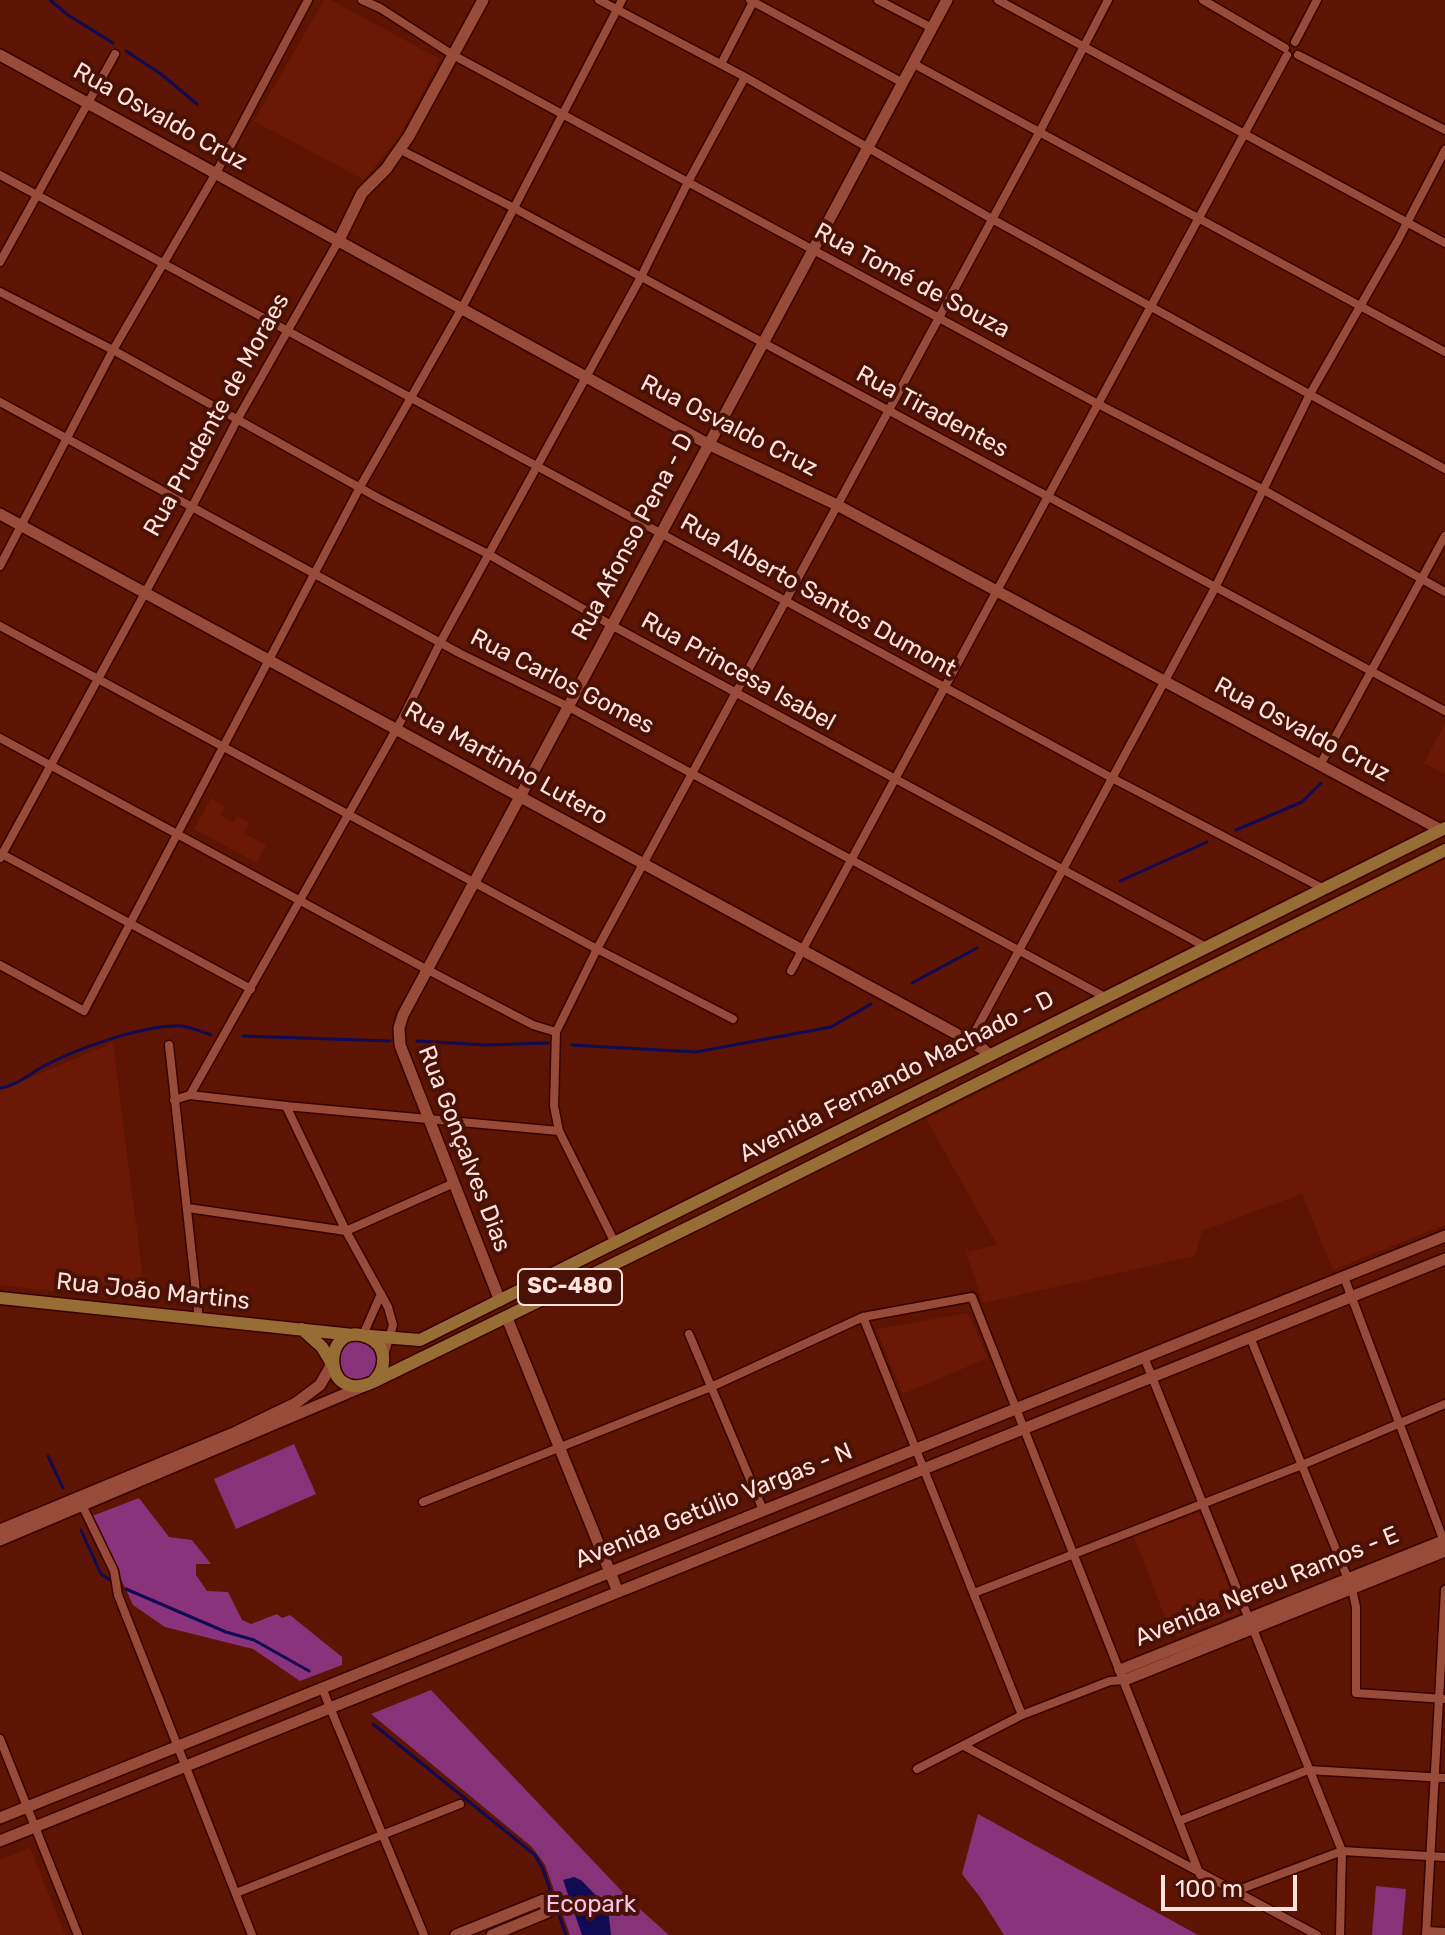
<!DOCTYPE html>
<html>
<head>
<meta charset="utf-8">
<style>
	body { margin:0 }
	#map { position:relative; width:1445px; height:1935px; overflow:hidden; background:#5d1403; font-family:Rubik,sans-serif }
	canvas { display:block }
	.scale { position:absolute; left:1161px; top:1875px; width:136px; height:36px; box-sizing:border-box; border:4px solid #fee2db; border-top:0; padding-left:10px; font-size:24px; line-height:28px; white-space:nowrap; color:#fee2db; -webkit-text-stroke:6px #4a1206; paint-order:stroke }
</style>
</head>
<body>
<div id="map">
<canvas width="1445" height="1935"></canvas>
<div class="scale">100 m</div>
</div>
<script>
const ctx = document.querySelector('canvas').getContext('2d');
ctx.lineJoin = 'round';
function fillPath(path, color) {
  ctx.fillStyle = color;
  ctx.fill(path, 'evenodd');
}
function trace(path, color, width, dash) {
  ctx.strokeStyle = color;
  ctx.lineWidth = width;
  ctx.lineCap = dash ? 'butt' : 'round';
  ctx.setLineDash(dash || []);
  ctx.stroke(path);
}
function label(font, color, halo, rows, align = 'center') {
  ctx.font = font + ' Rubik,sans-serif';
  ctx.lineWidth = 8;
  ctx.setLineDash([]);
  ctx.textBaseline = 'middle';
  ctx.strokeStyle = halo;
  ctx.fillStyle = color;
  for (const [text, x, y, turn = 0] of rows) {
    ctx.save();
    ctx.translate(x, y);
    ctx.rotate((+turn || 0) * Math.PI / 180);
    ctx.textAlign = isNaN(turn) ? turn : align;
    if (halo) ctx.strokeText(text, 0, 0);
    ctx.fillText(text, 0, 0);
    ctx.restore();
  }
}
fillPath(new Path2D(`
	M324,0h7l109,59 -41,78 -35,43 -110,-59z
	M1445,723v51l-21,-11z
	M211,798l14,8 -4,9 12,7 4,-6 13,7 -6,10 22,12 -9,18 -63,-34z
	M1445,859v366l-112,45 -31,-76 -100,37 -7,25 -212,47 -17,-51 31,-7 -71,-126z
	M113,1043l33,259 -146,-17v-199l15,-2z
	M968,1313l20,45 -85,36 -27,-65z
	M1199,1512l40,101 -66,25 -39,-101z
	M30,1848l21,52 14,35h-65v-75z`), '#6b1906');
fillPath(new Path2D(`
	M338 1361a20 20 0 1 1 40 0a20 20 0 1 1-40 0Z
	M294,1444l22,50 -80,35 -22,-50z
	M431,1690l202,213 36,32h-99l-25,-70 -13,-18 -161,-133z
	M1376,1886l30,3 -4,46h-30z`), '#863379');
fillPath(new Path2D(`
	M139,1498l30,39 23,3 19,24h-15v11l11,16 21,1 14,28 9,4 26,-10 5,4 8,-3 52,42v8l-42,16 -47,-32 -88,-22 -32,-22 -41,-89z
	M978,1814l220,121h-194l-24,-38 -18,-23z`), '#8b327d');
fillPath(new Path2D(`
	M574,1877l7,3 27,28 3,27h-29l-19,-55z`), '#100b52');
trace(new Path2D(`
	M50,0l18,15 45,28
	M126,51l35,23 36,30
	M1236,830l66,-28 19,-19
	M1120,881l87,-39
	M912,983l65,-35
	M243,1036l147,5
	M417,1041l69,4 62,-2
	M572,1045l124,7 135,-25 40,-23
	M0,1088c17,-2 29,-14 44,-22 32,-17 101,-42 137,-40 10,1 21,6 30,9
	M48,1456l15,32
	M81,1530l20,44 9,6
	M126,1589l100,43 28,8 55,31
	M373,1724l162,131 7,12 24,68`), '#100b52', 3);
const street = new Path2D(`
	M362,0l18,8 73,47 645,349 164,85 183,103
	M599,0l146,77 247,142 453,250
	M750,0l153,83
	M878,0l54,28
	M998,0l447,243
	M1203,0l82,48
	M1295,42l22,-42
	M1298,55l147,75
	M721,64l33,-64
	M914,64l531,288
	M399,149l113,58 933,504
	M0,175l1112,603 212,111
	M0,262l115,-208
	M0,292l113,58 267,149 108,55 123,71 595,322
	M0,402l461,252 106,52 538,291
	M0,566l113,-216 103,-177 92,-173
	M0,626l597,323 136,70
	M0,738l426,231 107,56 23,7
	M1320,765l125,-229
	M0,853l251,136
	M0,858l192,-351 45,-87 102,-180
	M0,965l84,46 276,-524 102,-179 160,-308
	M791,971l496,-916
	M970,1041l245,-453 95,-194 88,-154 47,-90
	M169,1045l30,275
	M190,1095l211,-374 40,-80 200,-364 47,-95 57,-105
	M174,1100l16,-5 96,11 273,25
	M286,1106l60,125 42,76 5,18 -9,30
	M188,1208l158,23 108,-48
	M615,1243l-56,-112 -5,-25 2,-74 41,-83 442,-816 69,-133
	M1344,1277l101,267
	M863,1317l159,398
	M689,1334l74,176
	M363,1335l18,-41
	M1250,1337l102,252 4,18v86l89,6
	M1144,1357l198,494 -2,84
	M423,1502l288,-115 152,-70 109,-20 228,578
	M83,1507l31,64 4,24 134,340
	M974,1593l328,-128 143,-61
	M322,1688l102,247
	M0,1739l78,196
	M964,1746l353,189
	M917,1769l105,-54 88,-34 15,-1
	M1179,1821l129,-51 137,8
	M1233,1892l109,-41 103,6
	M236,1893l224,-89
	M1426,1931l19,1
	M1426,1935l19,-345`);
const secondary = new Path2D(`
	M0,55l708,389 129,61 604,325
	M339,240l23,-47 24,-24 23,-33 74,-136
	M0,514l953,518 30,17 6,6
	M500,1301l-100,-256 -1,-17 4,-13 544,-1015
	M507,1318l111,274
	M0,1530l236,-98 60,-29 24,-18 12,-21
	M0,1540l364,-154
	M1120,1670l325,-130
	M1125,1680l320,-129
	M0,1818l1445,-582
	M0,1841l1445,-582
	M456,1935l87,-35 5,12 -56,23`);
const primary = new Path2D(`
	M0,1298l353,37
	M302,1329l20,18 10,17
	M370,1336l50,4 1025,-512
	M373,1382c14,-13 15,-37 -6,-45 -45,-18 -47,69 6,45l337,-165 735,-367`);
trace(street, '#380200', 11);
trace(secondary, '#380200', 14);
trace(primary, '#380200', 15);
trace(street, '#994b39', 8);
trace(secondary, '#994b39', 11);
trace(primary, '#986c35', 12);
for (const [x, y, w] of [
	[570,1287,104]
]) {
  const box = new Path2D();
  box.roundRect(x - w / 2, y - 18, w, 36, 6);
  ctx.fillStyle = '#4a1206';
  ctx.fill(box);
  trace(box, '#fee2db', 2);
}
label('bold 22px', '#fee2db', null, [
	["SC-480",570,1287]
]);
label('24px', '#fee2db', '#4a1206', [
	["Rua Osvaldo Cruz",160,117,29],
	["Rua Tomé de Souza",912,281,28],
	["Rua Tiradentes",932,412,28],
	["Rua Prudente de Moraes",217,415,-61],
	["Rua Osvaldo Cruz",729,426,27],
	["Rua Afonso Pena - D",633,537,-62],
	["Rua Alberto Santos Dumont",818,596,29],
	["Rua Princesa Isabel",738,672,29],
	["Rua Carlos Gomes",562,682,27],
	["Rua Osvaldo Cruz",1302,730,28],
	["Rua Martinho Lutero",506,764,29],
	["Avenida Fernando Machado - D",897,1077,-27],
	["Rua Gonçalves Dias",464,1149,69],
	["Rua João Martins",153,1292,6],
	["Avenida Getúlio Vargas - N",714,1506,-22],
	["Avenida Nereu Ramos - E",1267,1587,-22]
]);
label('24px', '#f3c3e8', '#4a1206', [
	["Ecopark",591,1905]
]);
</script>
</body>
</html>
